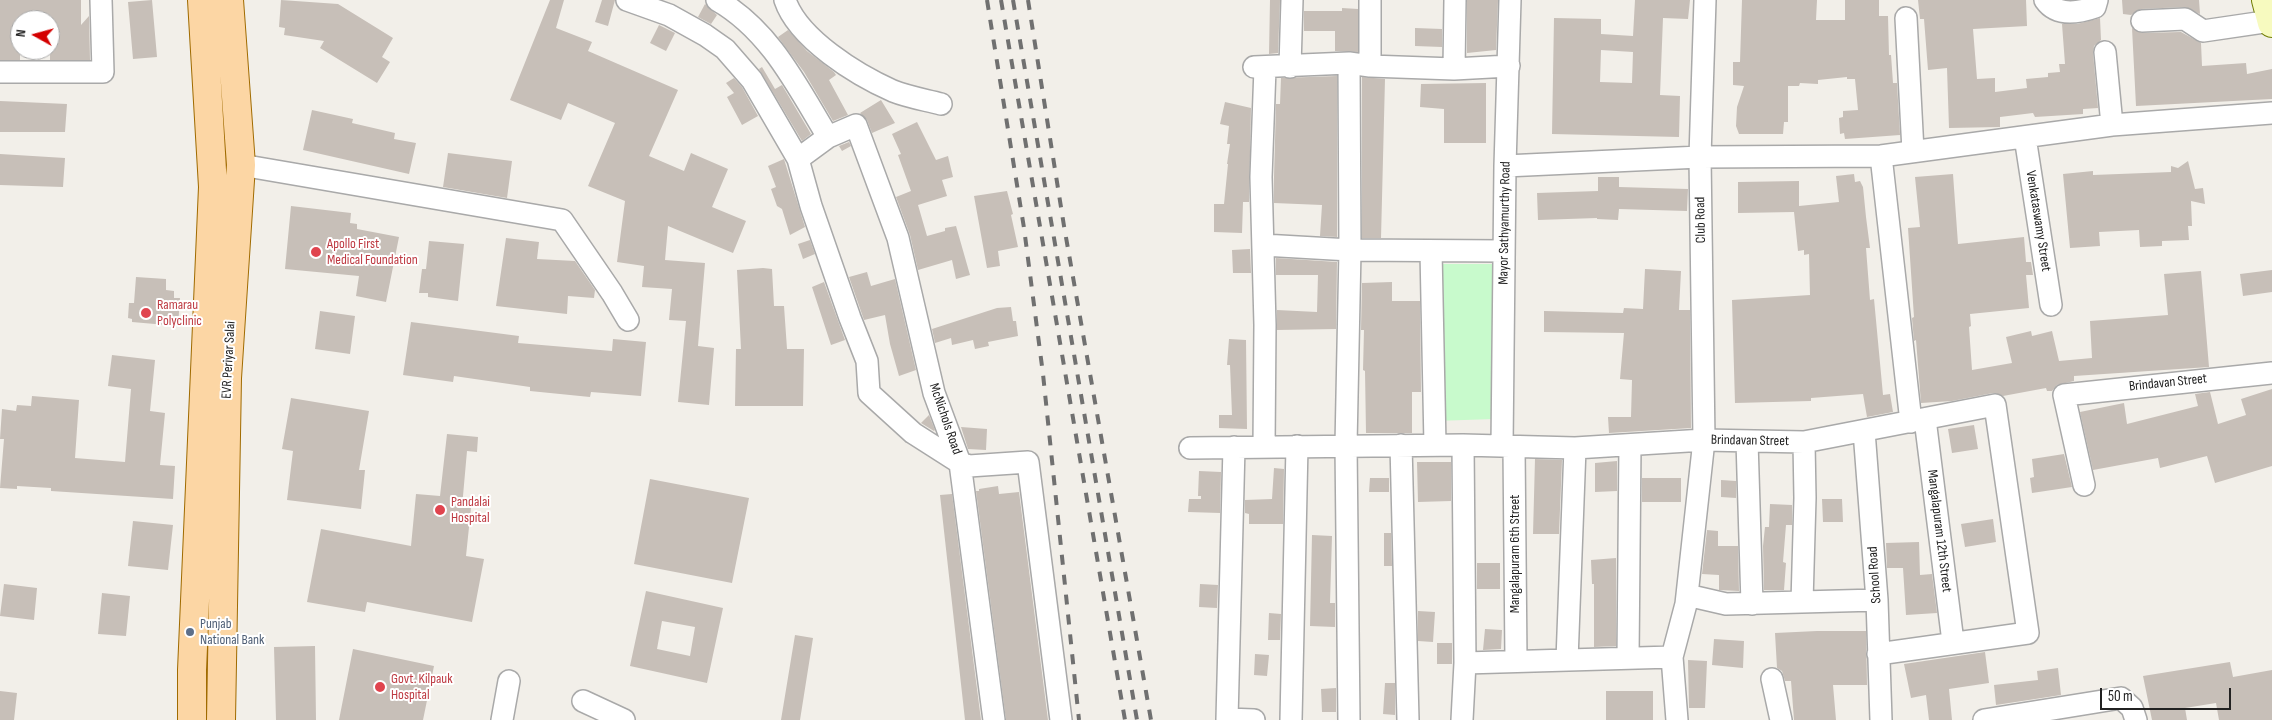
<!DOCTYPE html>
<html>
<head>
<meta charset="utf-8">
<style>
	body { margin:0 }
	#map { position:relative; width:2272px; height:720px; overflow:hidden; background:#f2efe9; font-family:"Sofia Sans Condensed",sans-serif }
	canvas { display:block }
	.north { position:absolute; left:10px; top:10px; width:50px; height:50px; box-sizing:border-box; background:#fff; border:1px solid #a7a7a7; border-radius:50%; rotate:277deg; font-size:14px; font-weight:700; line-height:20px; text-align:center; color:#222 }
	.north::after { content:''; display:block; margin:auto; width:18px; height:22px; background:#d40000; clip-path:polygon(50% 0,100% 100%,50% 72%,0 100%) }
	.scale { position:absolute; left:2100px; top:688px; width:131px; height:22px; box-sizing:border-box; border:2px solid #222; border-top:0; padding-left:6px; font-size:15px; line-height:18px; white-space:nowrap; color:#222; -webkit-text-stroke:4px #fff; paint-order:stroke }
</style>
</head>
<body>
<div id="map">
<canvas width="2272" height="720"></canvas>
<div class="north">N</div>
<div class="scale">50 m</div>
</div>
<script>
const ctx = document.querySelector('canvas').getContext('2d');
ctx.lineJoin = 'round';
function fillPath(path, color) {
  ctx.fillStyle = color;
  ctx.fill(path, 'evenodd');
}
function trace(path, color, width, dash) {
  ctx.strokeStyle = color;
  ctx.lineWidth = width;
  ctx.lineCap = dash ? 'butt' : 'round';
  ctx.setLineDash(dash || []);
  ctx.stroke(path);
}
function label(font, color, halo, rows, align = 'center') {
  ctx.font = font + ' "Sofia Sans Condensed",sans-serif';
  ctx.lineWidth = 4;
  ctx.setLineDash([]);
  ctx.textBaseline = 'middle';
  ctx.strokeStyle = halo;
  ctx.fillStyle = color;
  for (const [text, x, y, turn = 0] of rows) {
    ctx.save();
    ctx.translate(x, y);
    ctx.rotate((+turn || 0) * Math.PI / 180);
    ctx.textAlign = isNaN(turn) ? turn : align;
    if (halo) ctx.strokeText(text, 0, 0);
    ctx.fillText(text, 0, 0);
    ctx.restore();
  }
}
fillPath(new Path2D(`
	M1432,264h61l1,155 -59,2z`), '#c8facc');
fillPath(new Path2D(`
	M0,0h81v25l8,-9 1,44h-40v-40h-30v40h-20z
	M152,0l5,57 -24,2 -5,-57z
	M281,0l57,4 55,34 -11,19 8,5 -13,21 -57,-35 4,-7 -40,-6 1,-7 -6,-1z
	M550,0h14l-8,28 36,14 -4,9 90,39 -29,66 35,15 7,-18 37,16 -16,38 34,14 -13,32 -65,-27 -3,34 40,3 -7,83 16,2 -5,57 -31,-3 8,-81 -17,-1 3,-31 -30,-2 2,-21 -27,-4 8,-61 -37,-15 27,-63 -47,-20 -7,17 -51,-20z
	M602,0h13l-7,26 -13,-4z
	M1270,0h10l-2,53 -9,1z
	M1467,0h31l-2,50 -29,3z
	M1635,0h55l-2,19 -25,-1 -3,77 20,1 -1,41 -127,-3 2,-116 47,1v15l32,2zM1601,50l32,2 -1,31 -32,-1z
	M1742,0h75l-1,20h29v-20h34v16h9l1,39h2l2,28h4l3,52 -55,4 -1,-6 -4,1 -1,-16 4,-1v-6l15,-1 -3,-31h-8v-2l-29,3v4l-18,-1 -1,3h-11v36h-4l-1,12h-44l-3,-8 1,-19 7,-21 -11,-1v-23h7z
	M1918,0h108l1,26 -54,3 4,50 18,-1v14l32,-4 -1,-9 22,-2v-4l12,-1 -1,-8h6l-3,-40h15l23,-6 1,22 -7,6 -1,7 5,55 -15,1v5l-48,3 -2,-4 -33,4v10l-51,1 -2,-60 -19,2 -4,-51h-4z
	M2122,0h77l1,14 -16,-7 -43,2 -10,6 -8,-1z
	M705,4l12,11 -6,9 -13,-7z
	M1342,8l16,1v43l-23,-1v-20h-31v-20h38z
	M659,25l16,8 -9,18 -16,-8z
	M1415,28l27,1v18l-27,-1z
	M2132,28l11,5 38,-1 20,11 1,23 44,-3 1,11 25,-5v30l-136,7z
	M788,30l19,21 27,21 2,3 -7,5 19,35 -15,6 -29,-49 -26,-35z
	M762,67l13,22 7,-4 29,49 -9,7 -43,-72z
	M1337,76v161l-17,-1 2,-31 -48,-2v-26l2,-73h4l1,-26z
	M1362,77l23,2 -4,159h-19z
	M734,78l8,9 16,29 -16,9 -15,-28 7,-4 -8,-10z
	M1486,83v60h-42v-34l-24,-2 1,-23z
	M881,100l14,23 -23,10 -5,-13 -7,-7z
	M0,101l67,3 -2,28h-65z
	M1225,102l26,6 -2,94h-6l-1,31 -28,-1v-28h10l4,-40h-1l3,-20h-3l2,-18 -9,-2z
	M312,110l41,9 -1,4 43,10 -1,6 22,4 -7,31 -106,-24z
	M917,122l19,38 12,-4 5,21 -11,3 5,16 -29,9 9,31 18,-5v-3l11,-2 14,49 -14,4 -4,-19 -34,10 -8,-35 -14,-38 15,-6 -13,-36 3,-1 -9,-20z
	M849,142l2,4 -9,5 -3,-5z
	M448,153l64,8 -5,37 -64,-11z
	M0,154l65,4 -2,29 -63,-2z
	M784,159l21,68 -15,8 -8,-26 -5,-3 -6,-17 5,-2 -8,-21z
	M2188,161l7,28 8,-1 2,16 -14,-3 1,25h-4l1,14 -27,1v5l-22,1 -1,-17 -40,2 1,14 -30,2 -7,-74 30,-3v4l78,-3v-6l7,2z
	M1854,174l1,8 5,-1 3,6 3,30 4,31h-4l4,52 4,-1 9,96 7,-1 3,18 -26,5 -4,-23 -52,4v3l-76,2 -3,-103 78,-5 -1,-41 -5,1v-5l-6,1 -4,-39 -56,1v-31l61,-1v25l40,-4 -3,-26z
	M1953,174l5,70 66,-7 2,25h5l2,13h-7l3,33 -59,6 1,12 -2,1 3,43 40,-7 -6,-26 25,-6 1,5 20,-5 7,30 33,-3 -2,-37 78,-6 -4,-41 37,-3 8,96 -135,9v5l-17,4 -5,6h-5l-1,-3 -43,8 -10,-3 -41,8 -31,2 -5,-63 -2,1 -2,-23 2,-1 -6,-89 12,-1 -5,-50z
	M1598,177h21v10l69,2 -1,22 -68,-2 -1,11 -21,-1v-1l-59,2 -1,-27 61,-2z
	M1007,191l6,23 -2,1 7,32 -20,4 2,15 -13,2 -13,-72z
	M291,206l60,7 -1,10 7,1v5l42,8 -13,65 -30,-6 3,-20 -74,-7z
	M506,238l33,4 -2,17 38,2 20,29 -1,8 -26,-2 -1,18 -71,-8z
	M810,240l5,14 -12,5 -5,-15z
	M429,241l35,3 -6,57 -30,-4v-4h-9l3,-24h4z
	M1250,249l1,24h-18l-1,-23z
	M1276,258l61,4 -1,67 -59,1v-20l40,2 1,-37h-42z
	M763,268l9,1 2,37h10l3,43h17l-1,57h-68l1,-57h5l-4,-79z
	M1645,269l36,2 -2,39h11l1,118 -82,5 -1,-16h23l1,-37 -12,-1 4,-46 -80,-1v-21l79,2 1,-5 19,1z
	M2272,270v22l-29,4 -3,-22z
	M867,272l4,14 24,-7 21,91 -17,6 -9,-32 -5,-29 -21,5 -15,-43z
	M136,277l30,2v11l8,1v7h6l-2,28 -46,-4v-3l-4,-1 1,-15h5z
	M824,282l21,58 -14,5 -19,-58z
	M1392,282v19h28l1,91h-9v41h-46l-1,-62 -2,-1 1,-40h-3l1,-47z
	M1011,307l2,14h3l2,15 -30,6 1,4 -14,3 -2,-9 -21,5 -1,-7 -16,5 -3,-14 65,-21z
	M320,311l35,5 -5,38 -35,-5z
	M411,322l108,14 -1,7 94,8 1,-12 33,3 -5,54 -50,-4 -1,5 -60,-6v-4l-76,-11 -1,6 -50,-7z
	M1229,339l17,1 1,89 -28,-1v-13h13l-2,-50h-3z
	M112,355l43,5 -5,51 15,2 -5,52 15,1 -2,33 -122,-8v-3l-34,-2v3l-17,-1 4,-49h-4l2,-30 14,2 1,-6 14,1 1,-10 47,4 -4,58 50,4 6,-73 -23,-3z
	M2272,389v77l-57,17 -8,-27 -47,12 -2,-10 -65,12 -13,-58 44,-9 3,21 71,-18 -3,-12 15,-2 8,32 28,-9 -5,-16z
	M291,398l78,13 -10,59h6l-4,39 -74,-9 6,-49 -11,-2z
	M929,415l6,15 -1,1 -13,-8z
	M1974,425l4,24 -26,4 -4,-24z
	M961,427l26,2 -1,21 -18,-1z
	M447,434l31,3 -1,15 -10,-1 -5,56 9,1 -5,48 18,3 -12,63 -105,-20 -2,10 -58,-10 14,-73 90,17 5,-52 24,2z
	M2064,454l8,33 -40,6 -2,-15 4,-1 -2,-18z
	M1535,459l27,1 -3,74h-26z
	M1617,461v30l-22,1v-29z
	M1417,462h34v39l-33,1z
	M1274,468l10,1 -1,55h-34v-10l-4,-1v-13l27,-1z
	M1199,471l22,1 -1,41 -32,-1 1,-13h12v-3h-3z
	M1370,478h19v14h-20z
	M1642,478h39v24h-39z
	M650,479l99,19 -17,85 -98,-19z
	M1721,480l15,1v17l-15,-1z
	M998,486l1,8 20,-2 29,228h-42l-30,-229h3v-2z
	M952,494l29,226h-16l-25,-225z
	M1822,499h20l1,23h-20z
	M1770,504l22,1v20h-6l-3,37 3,1 -2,27h-20l-1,-44 2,-19h4z
	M1993,519l3,23 -31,5 -4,-23z
	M133,521l40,4 -5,45 -40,-4z
	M1707,530l11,1v15h20l1,45 -20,-1v-15l-17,-1z
	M1384,533h7l1,33h-8z
	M1312,535l20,1 -2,67h5v24l-25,-1z
	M1919,542l1,33 12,-1 5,39 -31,2 -3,-47h-16l-1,-25z
	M1616,558v88l-22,1v-63h-2l-1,-24z
	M1477,563h23v26h-23z
	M4,584l33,4 -3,32 -34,-4z
	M1200,584l18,1 -1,23 -18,-1z
	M646,591l77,17 -16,75 -77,-17zM662,621l33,6 -5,29 -33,-7z
	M102,593l28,3 -4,40 -28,-2z
	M1418,611l17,1 -2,30 -15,-1z
	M1269,613l12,1 -1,26h-12z
	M1485,629l17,1 -1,19 -18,1z
	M1817,631h49l1,54h-34l3,35h-42l-3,-39h-6l-3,-10 -5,-3 -2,-35z
	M795,635l18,3 -13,82h-19z
	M1714,639l30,2 -1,27 -31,-3z
	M1437,643h15v21h-15z
	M315,646l1,74h-40l-2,-73z
	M353,649l81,17 -11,54h-84z
	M1985,652l4,31 -40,6 3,31h-23l-3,-25 -15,3 -7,-34z
	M1255,654l14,1 -2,21 -13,-1z
	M1688,660l19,1 -2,47h-16z
	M2230,662l3,15 39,-7v50h-53l-3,-17 -31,5 2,12h-35l-9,-44z
	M2058,668l3,27 -65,10 -2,-20 44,-5 -1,-9z
	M1385,683h10v32l-12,-1z
	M1336,688v24h-14l-1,-23z
	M0,691l17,2 -3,27h-14z
	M1606,691h47v29h-47z`), '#c7bfb8');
const minor = new Path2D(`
	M627,0l42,15 36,20 20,14 27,31 46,79 13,47 39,112 17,43 2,32 44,40 47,30 34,257
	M717,0c53,30 80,86 111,137
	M785,0c13,39 72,75 108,91 15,6 33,9 48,13
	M1370,0v66
	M2045,0c12,17 33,13 50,7l2,-7
	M1906,18l7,133
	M2142,21l43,-2 18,12 68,-10
	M2105,52l7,73
	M1254,67l95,-4 21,3 84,3 55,-3
	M1290,67l2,-67
	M1454,69l1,-69
	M0,72h103l-2,-72
	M2025,137l26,168
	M1881,156l30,266
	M798,159l30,-22 28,-12 42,113 36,155 26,70 9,3 59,-4 33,258
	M241,165l321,55 50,73 16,27
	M1505,166l195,-9 181,-1 231,-31 160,-12
	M1263,245l87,5 154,1
	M1431,251l4,194
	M1925,419l28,223
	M1864,431l13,169 4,120
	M1747,441l5,163
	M1401,445l7,275
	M1502,446l3,-280 5,-166
	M1234,447l-7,272 27,1
	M1264,447l1,-122 -4,-148 4,-109
	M1514,447l2,214
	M1190,448l273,-3
	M2084,485l-20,-90 208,-22
	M1687,595l39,9 151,-4
	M1802,602l3,-104 -1,-56
	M1628,658l2,-213
	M1567,660l8,-212
	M1465,663l207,-6
	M1772,679l9,41
	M583,701l41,19
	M502,720l7,-39
	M1291,720l6,-274
	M1349,720l-3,-275 4,-195 -1,-187
	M1462,720l3,-57 -2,-218 112,3 129,-8 100,2 191,-37 33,228 -150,21
	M1677,720l-5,-63 14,-53 18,-164 -4,-283 5,-157
	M1984,720l137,-22 11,10 4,12`);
const secondary = new Path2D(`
	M2266,0l6,23`);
const primary = new Path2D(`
	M192,720v-50l21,-483 -11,-187
	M221,720l6,-342 14,-213 -12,-165`);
trace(minor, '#a9a9a9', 24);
trace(secondary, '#707d05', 30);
trace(primary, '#a06b00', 30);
trace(minor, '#fff', 21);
trace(secondary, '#f7fabf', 28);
trace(primary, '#fcd6a4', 28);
trace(new Path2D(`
	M987,0l37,228 19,146 36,346
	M1001,0l124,720
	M1013,0l124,720
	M1028,0l36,226 87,494`), '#707070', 4, [10, 10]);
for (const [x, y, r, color] of [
	[316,252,6,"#e0444e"],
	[146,313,6,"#e0444e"],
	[440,510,6,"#e0444e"],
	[190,632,5,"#5c6f8a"],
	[380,687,6,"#e0444e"]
]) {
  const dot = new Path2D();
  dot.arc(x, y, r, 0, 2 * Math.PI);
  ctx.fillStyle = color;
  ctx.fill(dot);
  trace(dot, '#fff', 2);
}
label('14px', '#222', '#fff', [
	["Club Road",1701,220,-91],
	["Venkataswamy Street",2038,221,81],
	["Mayor Sathyamurthy Road",1505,223,-89],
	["EVR Periyar Salai",229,360,-87],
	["Brindavan Street",2168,383,-6],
	["McNichols Road",945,419,71],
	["Brindavan Street",1750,441,1],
	["Mangalapuram 12th Street",1939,531,83],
	["Mangalapuram 6th Street",1515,554,-90],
	["School Road",1875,575,-94]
]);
label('14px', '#be3a42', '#fff', [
	["Apollo First",327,244],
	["Medical Foundation",327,260],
	["Ramarau",157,305],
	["Polyclinic",157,321],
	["Pandalai",451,502],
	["Hospital",451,518],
	["Govt. Kilpauk",391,679],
	["Hospital",391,695]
], 'left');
label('14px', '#4e5e75', '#fff', [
	["Punjab",200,624],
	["National Bank",200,640]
], 'left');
</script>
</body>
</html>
